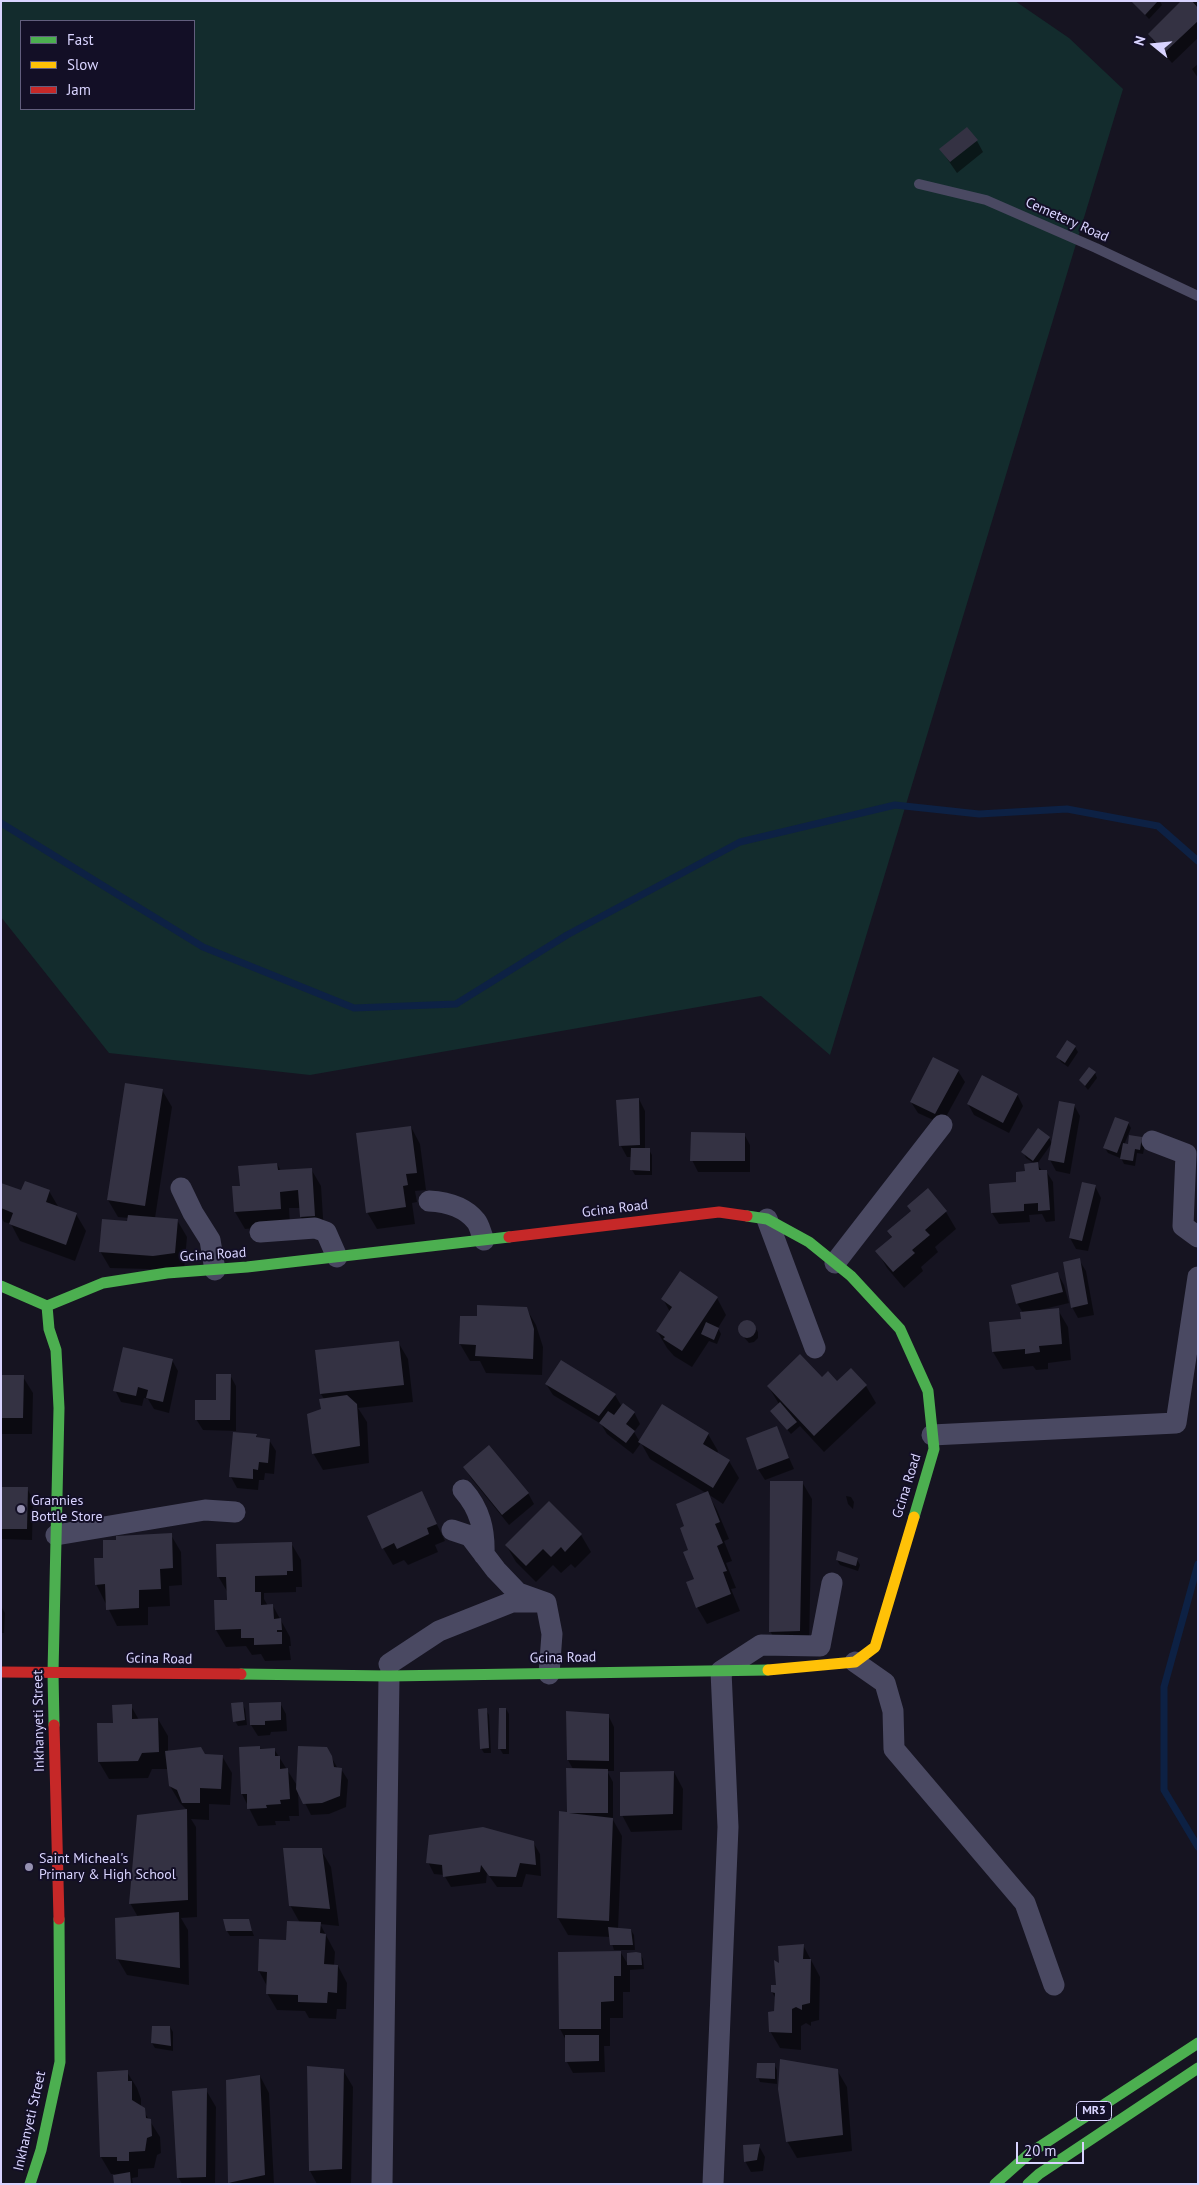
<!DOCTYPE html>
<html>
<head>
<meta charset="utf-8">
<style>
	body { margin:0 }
	#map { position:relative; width:1199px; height:2185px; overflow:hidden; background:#161421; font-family:"PT Sans",sans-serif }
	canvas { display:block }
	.frame { position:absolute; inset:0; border:2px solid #d9d4ff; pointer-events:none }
	.legend { position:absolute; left:20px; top:20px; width:175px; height:90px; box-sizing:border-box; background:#130f26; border:1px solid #625e7d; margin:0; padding:6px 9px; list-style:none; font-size:15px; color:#d9d4ff }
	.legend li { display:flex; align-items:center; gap:10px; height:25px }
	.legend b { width:25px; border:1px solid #625e7d }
	.north { position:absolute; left:1129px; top:20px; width:50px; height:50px; -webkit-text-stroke:4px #130f26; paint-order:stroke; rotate:287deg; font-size:14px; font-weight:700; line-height:20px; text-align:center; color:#d9d4ff }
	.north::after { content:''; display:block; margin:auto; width:18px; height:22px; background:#d9d4ff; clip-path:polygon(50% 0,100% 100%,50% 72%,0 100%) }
	.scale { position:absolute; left:1016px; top:2142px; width:68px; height:22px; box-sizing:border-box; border:2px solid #d9d4ff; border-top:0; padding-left:6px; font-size:15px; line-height:18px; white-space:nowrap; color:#d9d4ff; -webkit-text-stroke:4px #130f26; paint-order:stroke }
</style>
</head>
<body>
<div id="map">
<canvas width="1199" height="2185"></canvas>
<div class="frame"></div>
<ul class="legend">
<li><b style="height:6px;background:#4caf50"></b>Fast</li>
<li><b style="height:6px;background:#ffc107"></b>Slow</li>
<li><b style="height:6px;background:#c62828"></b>Jam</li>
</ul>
<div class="north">N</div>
<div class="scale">20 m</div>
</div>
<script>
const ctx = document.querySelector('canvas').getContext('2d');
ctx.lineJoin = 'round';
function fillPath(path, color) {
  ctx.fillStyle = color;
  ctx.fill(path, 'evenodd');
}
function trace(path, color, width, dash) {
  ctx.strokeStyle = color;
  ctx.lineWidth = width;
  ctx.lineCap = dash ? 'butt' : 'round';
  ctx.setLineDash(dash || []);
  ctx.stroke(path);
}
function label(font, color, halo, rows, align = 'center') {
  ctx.font = font + ' "PT Sans",sans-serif';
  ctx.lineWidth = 4;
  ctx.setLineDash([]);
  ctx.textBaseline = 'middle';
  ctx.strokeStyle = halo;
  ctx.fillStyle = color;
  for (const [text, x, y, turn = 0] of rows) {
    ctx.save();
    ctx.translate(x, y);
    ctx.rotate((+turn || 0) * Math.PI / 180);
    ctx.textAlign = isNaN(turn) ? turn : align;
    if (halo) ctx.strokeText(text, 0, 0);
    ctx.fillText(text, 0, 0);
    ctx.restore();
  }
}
fillPath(new Path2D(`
	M1,1h1014l54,37 54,51 -293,966 -69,-59 -451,79 -201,-22 -108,-136zM21,21h173v88h-173z`), '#132c2d');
fillPath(new Path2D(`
	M1132,1h28l2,4 -13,14z
	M1183,1h15v37l-26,25 -16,-18 -7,-11z
	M1198,64v14l-6,-9z
	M977,141l6,11 -26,21 -16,-23z
	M1075,1047l3,5 -10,15 -7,-5 -3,-5z
	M958,1071l7,11 -23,42 -24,-11 -7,-11z
	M1095,1073l2,5 -9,12 -8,-10z
	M162,1090l10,17 -17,111 22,2 10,17 -3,33 -74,-2 -10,-17 28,-29 1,-4 -11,-1 -10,-17z
	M1017,1094l6,12 -14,27 -35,-18 -6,-11z
	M639,1099l6,12v39h4l3,5v20h-17l-3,-5v-13h-5l-6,-11 -3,-45z
	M1074,1105l6,11 -10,58 -14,-3 -6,-11z
	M1128,1123l3,5 -7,17 5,1 13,-8 3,6 -2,10 -6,-1 -2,13 -11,-2 -4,-8v2l-12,-5 -3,-5z
	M411,1127l9,17 6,46 -11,1 2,11 -5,1 3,21 -38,5 -10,-17z
	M744,1134l6,11v27h-52l-6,-12z
	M1049,1138l3,5 -15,21 5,7h4l7,11 2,39 -9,1 -4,-8 -13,1 1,7 -31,2 -7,-11 -1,-27 27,-2 17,-20 -9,-6 -3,-6z
	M277,1164l4,7 30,-2 10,17 3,47 -14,1 -9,-17 -1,-9h-11l1,17 -45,4 -10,-17 6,-25z
	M1,1186l21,6 27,-1 10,17 17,6 10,17 -11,30 -55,-20 -9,-17 -7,-2 -3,-5z
	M1095,1186l6,12 -13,53 -12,-2 -6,-11z
	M928,1190l18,22 10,17 -21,18 3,5 -17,15 2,4 -19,17 -17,-20 -10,-17 15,-13 -4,-7 24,-19z
	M1079,1260l7,11 8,44 -16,3 -6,-11z
	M1058,1274l6,11 5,18 -29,7h18l10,17 3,33 -23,3v6l-12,1 -3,-4 -30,3 -10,-17 -3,-29 32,-3 1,-7 -6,-10z
	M717,1298l9,17 -8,13 3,6 -4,10 -8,-3 -17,26 -18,-11 -7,-8 -10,-17 13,-19 -7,-13z
	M526,1308l10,17 7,22 -1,28 -56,-2 -6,-12h-10l-10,-17 1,-27 17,1z
	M746,1321l5,1 7,10v6l-4,4 -5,1 -8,-9 -2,-5 2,-5z
	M398,1342l10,17 5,43 -55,6 9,14 2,41 -46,7 -10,-17 11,-54 -3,-5z
	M172,1360l6,11 -9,42 -15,-4 -6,-10 -4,-1 -2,8 -21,-4 -6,-12z
	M230,1375l6,11v45l-33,-1 -7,-11 21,-18z
	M1,1376l22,1 10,16 -1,41h-31z
	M822,1379l44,7 10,17 -52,49 -24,-26 -9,8 -16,-18 4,-12 -11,-18z
	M546,1384l69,11 7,12 12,5 6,12 -6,8 6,10 68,-8 10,17 -1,3 12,7 10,17 -16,26 -15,-10 9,16 12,29 -5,2 8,20 -6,2 10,25 -5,1 9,22 -33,13 -10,-17 -1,-27 -10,-53 20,-34 -56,-34 -9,-16 -8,11 -26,-20 -6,-10 -48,-29z
	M776,1428l18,41 -29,11 -7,-11z
	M256,1435l2,4 11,1 7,11 -2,23 -9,-1 -1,7h-5l-1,10 -21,-2 -6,-11z
	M464,1467l64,26 6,11 -25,21 -38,-47z
	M802,1482l10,17 -3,148 -29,1 -10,-17z
	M1,1488h26l6,12 -1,40 -31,-1z
	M421,1492l24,49 -10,4 3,7 -30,13 -4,-5 -11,5 -10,-17z
	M846,1496l5,1 3,5 -1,7 -5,-5z
	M549,1503l32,32 10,17 -16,16 -4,-4 -10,9 -8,-8 -17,17 -20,-20 -10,-17z
	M171,1535l10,17 1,33 -13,1 1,20 -22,1v18l-31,1 -21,-42 9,-24z
	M291,1543l10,17 1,27h-6v5l-32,1v6l4,7h5l17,31 1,9h-2l2,14 -26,1 -4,-7 -9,1 -6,-9 -20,1 -10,-17 12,-29v-8l-10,-17z
	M857,1559l3,6 -2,6 -18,-6 -3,-5z
	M1,1606l4,7 -1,20h-3z
	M242,1703l3,6 2,16 -9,1 -3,-5z
	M280,1703l6,11 1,17 -16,1 -1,3 -12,1 -7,-11z
	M131,1706l8,14 19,-1 10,17v16l54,4 10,17 -2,32 -21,-1v16l-18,-1 5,8 1,90 -16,1 7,12 1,55 -62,-10 -10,-17 21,-41 -8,-14 8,-87 49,-6 -7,-7 -10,-17 -2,-17h-16l-4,9 -39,1 -10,-17 15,-38z
	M500,1709h6l3,5v40h-6l-3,-5z
	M486,1710l3,5 2,38h-7l-3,-5z
	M608,1715l6,12v44h-7l6,11v38l9,16 -4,93 13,1 3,5 1,15h-21l-4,-13 -42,-2 -10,-17 15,-149 -5,-9z
	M240,1748l34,1 24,38 28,-39 12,21h3l7,11 -2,27 -17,7 -18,1 -13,-26 1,27h-10l1,5h-15l1,4 -18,1 -16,-32z
	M674,1772l9,17 -1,41 -51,2 -9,-17z
	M533,1842l7,12 1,22 -15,-2 -4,13h-25l-10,-14 -1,10 -35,4 -7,-12 -10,-1 -6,-12z
	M321,1850l10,17 8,59 -19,-2 15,28 -1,14h4l9,17 -1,26h-9l-1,10 -27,-1 -4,-7 -28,-1 -10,-17v-7l-8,-15 28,-30 13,-18 -10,-18z
	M248,1920l6,16h-24l-3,-5z
	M803,1945l17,32 -1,43 -8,2v4l-5,-3 -5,3v24l-21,-2 -10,-17 6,-19v-13l-4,-7 5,-5 3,-21z
	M559,1953h62l8,13 -1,-12h12l3,5 1,10 -14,1v22h-7v26h-13v28h-6l1,26 -32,1 -6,-11 -1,-22 -6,-11z
	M170,2027l3,5v19l-18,-3 -3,-5z
	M774,2064l3,6v14l-17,-2 -2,-5z
	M343,2070l10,17 -2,97h-34l-7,-13z
	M837,2070l10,17 5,64 -55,7 -10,-17z
	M127,2072l10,16 4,11v8l19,30 1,16 -4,2 -3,13 -16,1v8l-6,1 1,6h-18l-1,-10h-3l-10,-17z
	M260,2076l9,17 5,91h-44z
	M206,2090l10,17 -1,77h-33l-4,-7z
	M759,2146l6,11 -2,14 -12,1 -6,-11z`), '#0007');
trace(new Path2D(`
	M1,823l202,124 151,61 102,-4 111,-69 173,-93 155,-37 84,9 88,-5 91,17 40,35
	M1198,1564l-34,123v103l34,57`), '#0d2144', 7);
fillPath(new Path2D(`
	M1131,1h27l-13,14z
	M1181,1h11l6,7v13l-33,31 -17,-18z
	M967,127l11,13 -28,22 -11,-13z
	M1067,1040l9,6 -11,17 -9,-6z
	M933,1057l26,13 -24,44 -25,-12z
	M1089,1067l7,5 -11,14 -6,-6z
	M982,1075l36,19 -15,29 -36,-19z
	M125,1083l38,6 -18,117 -38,-6z
	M639,1098l1,47 -21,1 -3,-46z
	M1059,1101l16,3 -11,59 -16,-3z
	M1115,1117l14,5 -12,31 -14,-5z
	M411,1126l6,47 -11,1 2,11 -5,1 3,21 -40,6 -10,-80z
	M1038,1128l12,9 -17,24 -12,-9z
	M691,1132l54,1v28h-55z
	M1129,1135l13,2 -2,13 -5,-1 -2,12 -13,-2 3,-16 5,1z
	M631,1148h19v23l-20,-1z
	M1038,1162l1,8h8l3,40 -12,1v-8l-14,1v7l-33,2 -2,-29 27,-2v-10l9,-1 -1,-7z
	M277,1163l1,7 34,-2 3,48 -15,1 -2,-27 -18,2 1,17 -47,3 -2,-26h8l-2,-20z
	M25,1181l25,9 -4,12 31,11 -11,32 -57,-21 4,-11 -12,-5v-25l20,7z
	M1082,1182l14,3 -14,56 -13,-3z
	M928,1188l19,23 -22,19 5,5 -18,15 3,3 -22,19 -18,-21 17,-14 -5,-6 24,-20 -4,-5z
	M128,1215l50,4 -3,34 -22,3 -54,-4 3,-33 25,2z
	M1080,1258l8,46 -17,4 -8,-46z
	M680,1271l38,26 -36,54 -19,-12 2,-2 -9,-6 16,-24 -11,-8z
	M1058,1272l5,20 -47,12 -5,-19z
	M477,1305l50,2 7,22 -1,30 -58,-3 1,-11 -17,-1 1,-28h17z
	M1059,1308l3,36 -23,2 1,6 -15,2v-5l-33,3 -3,-30 32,-3 -1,-7z
	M738 1329a9 9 0 1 1 18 0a9 9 0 1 1-18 0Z
	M706,1322l13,6 -5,12 -13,-6z
	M399,1341l5,44 -84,9 -5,-44z
	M123,1347l50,12 -10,43 -17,-4 2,-8 -10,-3 -2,9 -23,-5z
	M800,1354l22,23 6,-6 9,10 14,-13 16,17 -53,51 -47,-50z
	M561,1360l55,34 -17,22 -54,-32z
	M216,1374h15l-1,46h-35v-20h21z
	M1,1375h23l-1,43h-22z
	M347,1395l10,9 3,42 -48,8 -5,-40 14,-5 -2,-10z
	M780,1402l17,20 -10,8 -17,-19z
	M623,1403l12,9 -9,12 9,7 -9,12 -27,-20 9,-12 6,4z
	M662,1404l47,29 -6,11 27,16 -17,28 -75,-46z
	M777,1426l12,32 -32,12 -11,-32z
	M233,1432l24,2 -1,3 14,2 -2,24 -9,-1 -1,8 -5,-1v10l-24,-2z
	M489,1445l40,48 -27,22 -39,-48z
	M770,1481h33l-3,150 -31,1z
	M1,1487h27l-1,42h-26z
	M422,1491l15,33 -10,4 2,6 -32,15 -3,-6 -12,6 -15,-33z
	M708,1491l12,31 -5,2 8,19 -6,3 10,25 -4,1 8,22 -35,14 -10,-26 8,-3 -11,-27 5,-2 -8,-22 4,-2 -8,-22z
	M549,1501l33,33 -17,18 -4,-5 -10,10 -8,-8 -17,17 -21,-21z
	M172,1533l1,35 -13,1 1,20 -22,1v18l-33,2 -1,-26 -10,1 -1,-27h9v-18h13v-4z
	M292,1542l1,29h-6v4l-32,1v16h6v13l12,-1 1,15 7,-1 1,12h-5v2h5v12l-28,1v-7h-13v-9l-26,1 -1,-30h13l-1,-23h-9l-1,-33z
	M838,1551l20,7 -2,8 -20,-6z
	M243,1702l2,18 -12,2 -2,-19z
	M281,1702v18l-16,1v4h-15l-1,-22z
	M132,1704v15l26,-1 1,34 -17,1 -4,8 -40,1 -1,-39h16l-1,-18z
	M487,1708l2,40 -9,1 -2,-40z
	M499,1708h7v41h-8z
	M566,1711l43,3v47l-42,-1z
	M260,1746v3l15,-1v8h5v13l8,-1 2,31 -10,1 1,4 -15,1 1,3 -20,1v-15h-6l-2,-47z
	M298,1746l29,1 5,9 2,11 8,1 -2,28 -18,7 -19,1 -7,-15z
	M201,1747l4,7 18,1 -2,34 -21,-1v15h-18l-5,-13 -8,-4 -4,-35z
	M566,1768l42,1v44h-39l44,5 -4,103 -52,-3 2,-107 8,1z
	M674,1771l-1,43 -53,2v-44z
	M187,1809l1,91 -59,4 8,-89z
	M483,1827l51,14 2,24 -16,-2 -4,14 -27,-1 -8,-11 -1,7 -37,5 -1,-12 -16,-2 3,-28z
	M283,1848h39l8,61 -41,-3z
	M179,1912l1,56 -64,-9 -1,-41z
	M223,1919h26l3,12h-26z
	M287,1921l34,1 -1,11 6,1 -2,30 14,1 -1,28 -9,-1 -1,11 -29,-1v-7l-32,-1 1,-22 -9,-1 1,-32 27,1z
	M608,1927l23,2 2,16h-23z
	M804,1944l-1,15h8l-1,44 -8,2v5l-6,-3 -4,2v24l-23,-1 -1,-20 6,-1 1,-18 -4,-1v-7h5l-2,-25 5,3 -1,-17z
	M621,1951v25h-7v25l-13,1v27h-42l-1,-77z
	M636,1952l5,1 1,12h-15v-12z
	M152,2026h18l1,20 -20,-3z
	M565,2035h34v26l-34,1z
	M780,2059l58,10 5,66 -57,7 -8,-53z
	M757,2063h18v16l-19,-1z
	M307,2066l37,3 -2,100 -33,2z
	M128,2070v11h4v19l13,8 1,10 5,1 1,17 -5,2 -2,13 -16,1v9h-12v-4h-17l-3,-85z
	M260,2075l5,100 -37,8 -2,-103z
	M207,2088l-1,89 -29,1 -5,-87z
	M760,2144l-3,16 -13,2 -1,-17z
	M130,2172l1,12h-17l-1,-9z`), '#343243');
trace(new Path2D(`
	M919,184l67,16 110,48 102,48`), '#4a4962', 10);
trace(new Path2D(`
	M1152,1141l34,13 -3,72 15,11
	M181,1188l12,25 17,27 5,30
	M429,1201c17,1 36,6 47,20 4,5 5,13 8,19
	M767,1219l48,129
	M260,1232l55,-4 11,4 11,25
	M835,1263l107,-138
	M932,1435l244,-12 22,-146
	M463,1490c17,19 22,40 21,65
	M452,1530l18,6 26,34 22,23 28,10 6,31 -3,40
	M56,1535l149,-25 30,2
	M855,1662l30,21 8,28 1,38 131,154 29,82
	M389,1664l50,-33 73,-29h24
	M382,2184l7,-508
	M713,2184l15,-357 -7,-156 40,-26 59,1 12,-63`), '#4a4962', 21);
trace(new Path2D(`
	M747,1216l20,3 42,23 42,34 49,53 28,62 6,58 -20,68
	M1,1286l46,20 2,23 7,21 3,58 -6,264 1,53
	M47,1306l56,-23 64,-10 80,-6 262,-30
	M241,1674l148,2 379,-6
	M30,2184l11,-34 19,-88 -1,-143
	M995,2184l35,-31 168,-110
	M1028,2184l11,-10 159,-106`), '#4caf50', 11);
trace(new Path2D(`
	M768,1670l87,-8 20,-15 39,-130`), '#ffc107', 11);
trace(new Path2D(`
	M509,1237l210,-25 28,4
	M1,1672l240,2
	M54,1725l5,194`), '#c62828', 11);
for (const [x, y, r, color] of [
	[21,1509,5,"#9591b1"],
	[29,1867,5,"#9591b1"]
]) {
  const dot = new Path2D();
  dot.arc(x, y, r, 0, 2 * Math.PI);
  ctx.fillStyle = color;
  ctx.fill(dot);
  trace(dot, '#130f26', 2);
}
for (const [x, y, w] of [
	[1094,2111,35]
]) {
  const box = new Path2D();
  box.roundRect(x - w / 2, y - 9.5, w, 19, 4);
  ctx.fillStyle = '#130f26';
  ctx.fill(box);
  trace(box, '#d9d4ff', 1);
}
label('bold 12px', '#d9d4ff', null, [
	["MR3",1094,2111]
]);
label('14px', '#d9d4ff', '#130f26', [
	["Cemetery Road",1067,220,24],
	["Gcina Road",615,1209,-7],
	["Gcina Road",213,1255,-4],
	["Gcina Road",907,1486,-73],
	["Gcina Road",563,1658,-1],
	["Gcina Road",159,1659,1],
	["Inkhanyeti Street",39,1721,-91],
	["Inkhanyeti Street",30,2121,-77]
]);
label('14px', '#d9d4ff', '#130f26', [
	["Grannies",31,1501],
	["Bottle Store",31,1517],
	["Saint Micheal's",39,1859],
	["Primary & High School",39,1875]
], 'left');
</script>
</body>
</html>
